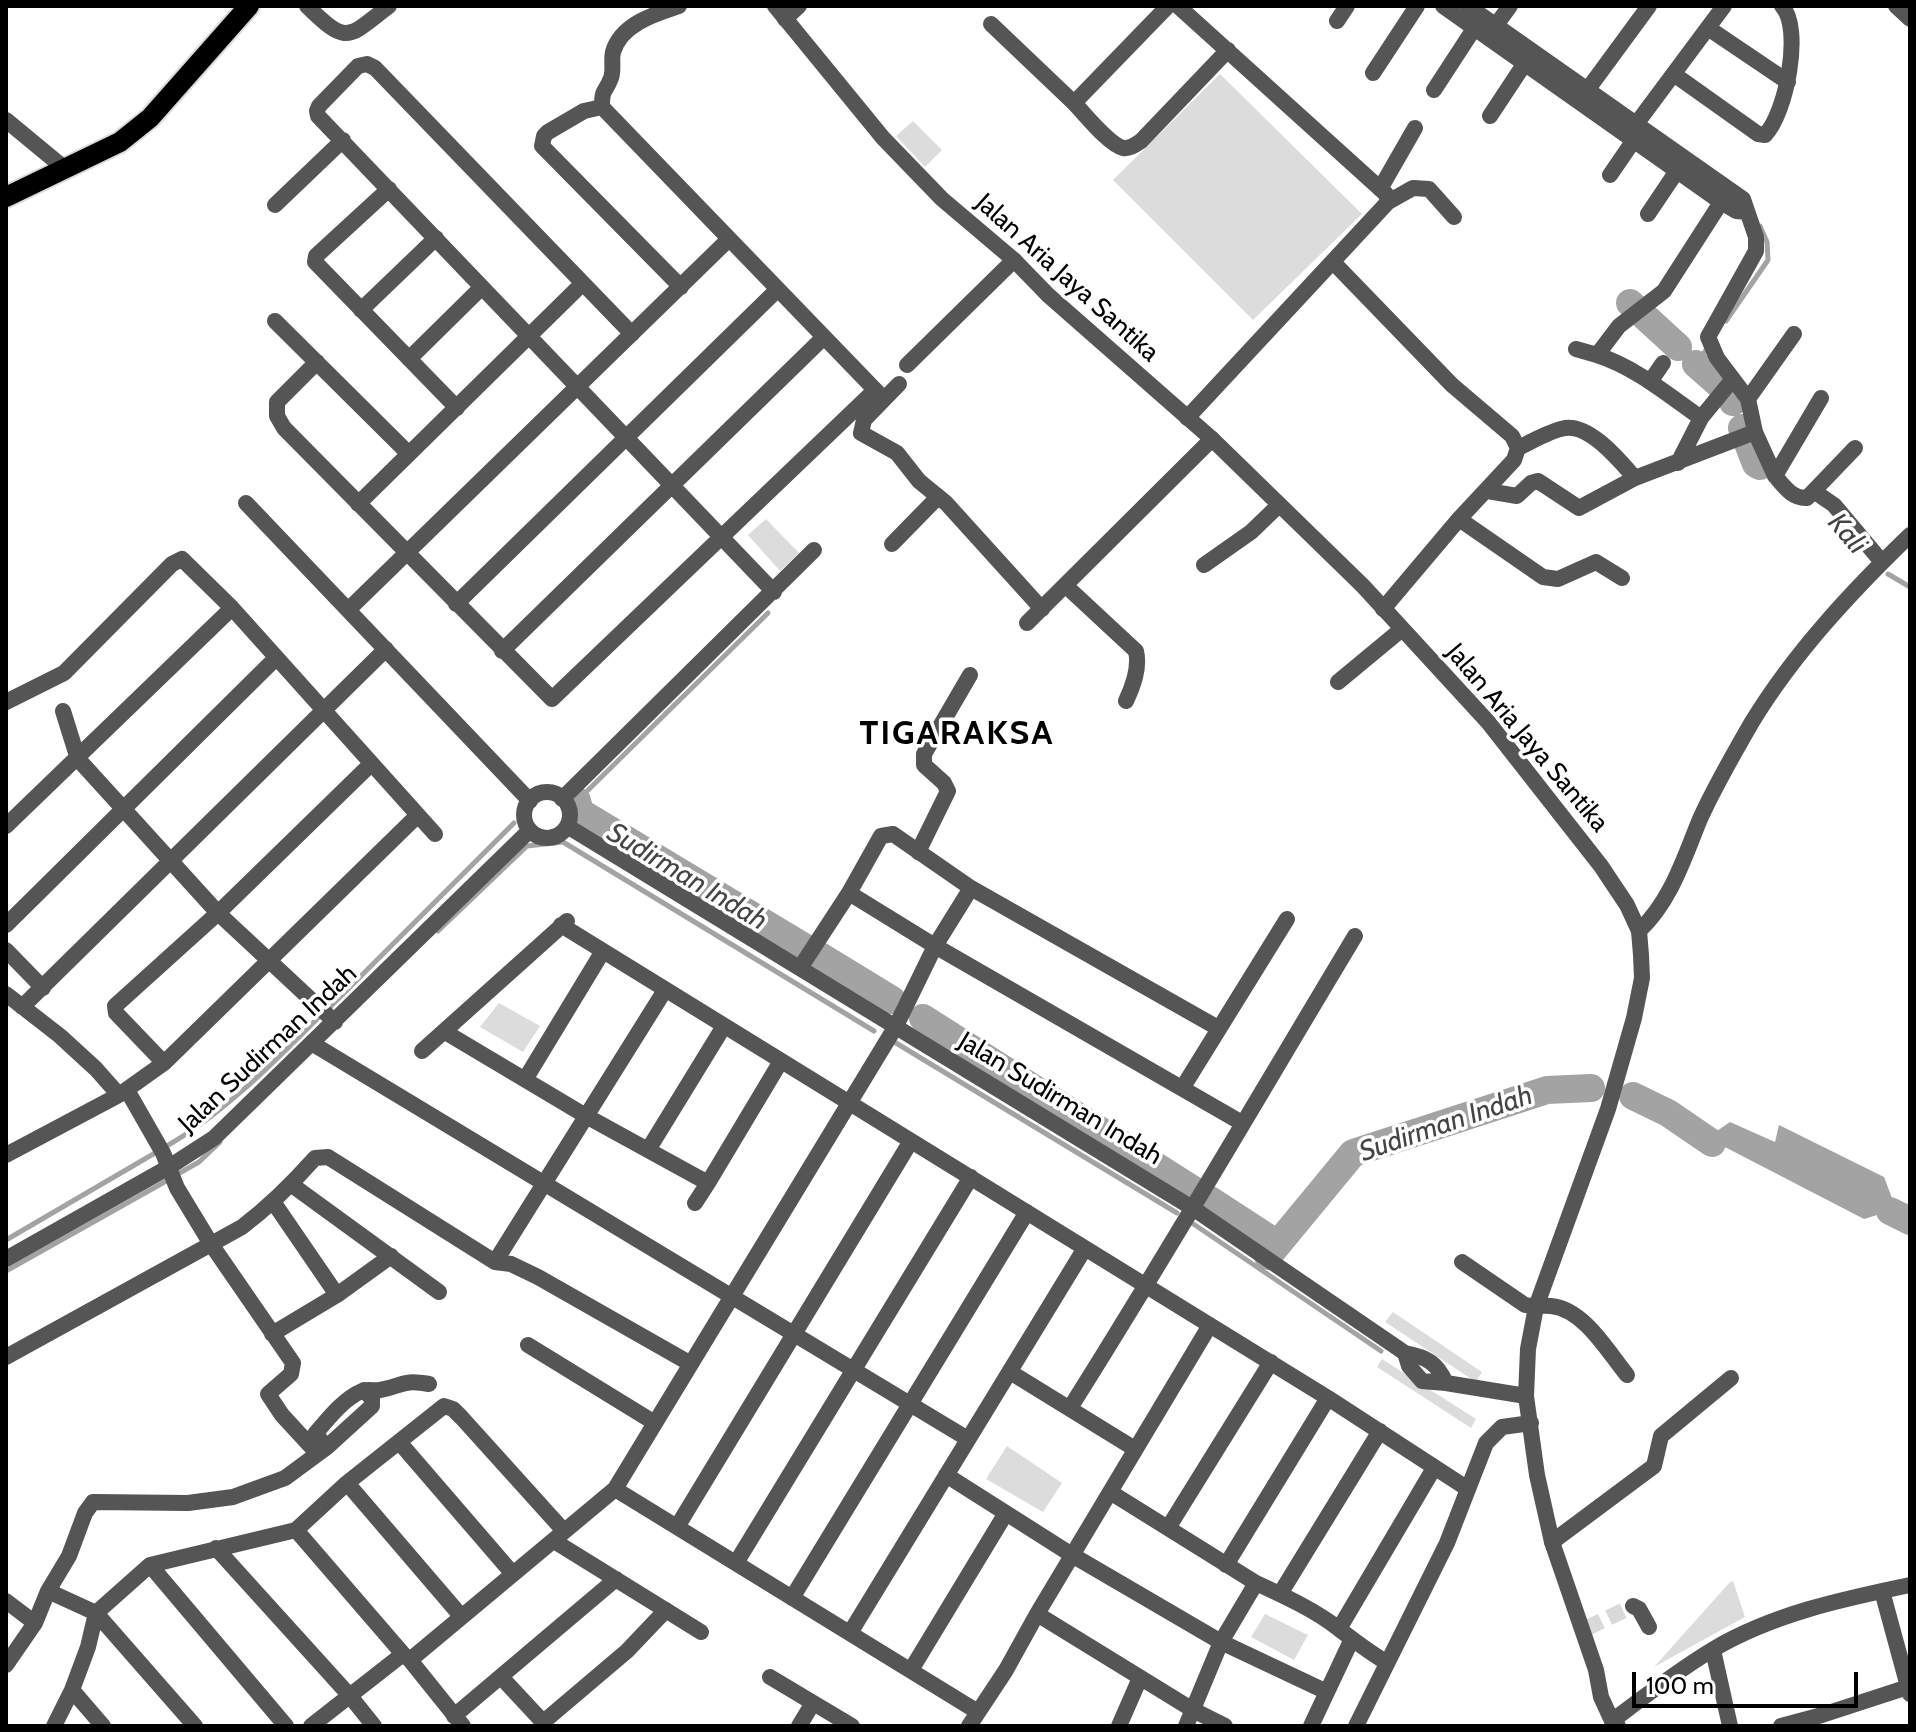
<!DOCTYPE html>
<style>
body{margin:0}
#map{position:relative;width:1916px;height:1732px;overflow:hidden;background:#fff;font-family:Cabin,sans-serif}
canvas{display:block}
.frame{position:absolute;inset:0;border:8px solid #000;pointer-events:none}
.scale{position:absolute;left:1632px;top:1672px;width:226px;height:36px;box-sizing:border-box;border:4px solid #000;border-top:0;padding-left:10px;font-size:24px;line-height:28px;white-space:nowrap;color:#000;-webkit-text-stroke:6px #fff;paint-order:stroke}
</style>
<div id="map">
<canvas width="1916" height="1732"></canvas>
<div class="frame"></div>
<div class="scale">100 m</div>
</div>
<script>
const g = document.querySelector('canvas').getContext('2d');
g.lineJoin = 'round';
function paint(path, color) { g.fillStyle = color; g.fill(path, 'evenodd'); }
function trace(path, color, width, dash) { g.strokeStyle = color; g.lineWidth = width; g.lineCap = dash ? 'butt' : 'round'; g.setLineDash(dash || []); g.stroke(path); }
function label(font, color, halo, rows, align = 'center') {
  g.font = font + ' Cabin,sans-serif'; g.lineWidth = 7; g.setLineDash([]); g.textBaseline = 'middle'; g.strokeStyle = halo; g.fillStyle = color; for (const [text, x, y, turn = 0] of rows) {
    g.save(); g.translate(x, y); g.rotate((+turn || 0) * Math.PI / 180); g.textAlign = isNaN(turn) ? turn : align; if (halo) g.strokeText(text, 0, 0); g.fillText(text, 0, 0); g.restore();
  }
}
paint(new Path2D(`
 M 1220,74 L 1362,214 L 1253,320 L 1113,180 Z
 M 913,121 L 942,150 L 925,167 L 896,136 Z
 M 766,519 L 799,553 L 780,571 L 748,535 Z
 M 499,1003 L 540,1026 L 523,1052 L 480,1027 Z
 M 1393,1312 L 1482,1372 L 1476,1382 L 1385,1322 Z
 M 1382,1359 L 1476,1419 L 1471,1428 L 1377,1367 Z
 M 1007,1446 L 1062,1483 L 1043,1512 L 986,1479 Z
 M 1733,1581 L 1745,1617 L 1654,1667 L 1730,1582 Z
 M 1265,1614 L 1308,1635 L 1294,1660 L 1251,1637 Z`), '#dcdcdc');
paint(new Path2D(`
 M 1730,1122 L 1775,1142 L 1779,1125 L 1884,1177 L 1892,1198 L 1890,1211 L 1864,1219 L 1721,1145 L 1712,1143 L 1714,1133 Z`), '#a3a3a3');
trace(new Path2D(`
 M 1726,321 L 1768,260 L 1767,242 L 1760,226
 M 1696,364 L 1709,346
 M 1888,574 L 1910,587
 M 577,801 L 768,613
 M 438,931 L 527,846 L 563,842 L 874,1031
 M 327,1010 L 514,823
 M 896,1043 L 1177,1213
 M 165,1147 C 222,1115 272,1064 318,1018
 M 176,1175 L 199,1162 L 220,1142
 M 1192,1223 L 1381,1351
 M 6,1240 L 155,1153
 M 6,1271 L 168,1180`), '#a3a3a3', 5);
trace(new Path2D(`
 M 1630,303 L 1678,347
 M 1696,364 L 1730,394 L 1733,402
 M 1742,428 L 1756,464 L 1760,466
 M 577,801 L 580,812 L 804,947
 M 820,956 L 892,1000
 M 923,1018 L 1192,1189
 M 1633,1096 L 1668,1113 L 1712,1143
 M 1210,1200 L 1276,1243
 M 1890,1211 L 1910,1221
 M 1268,1256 L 1353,1153 L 1547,1090 L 1591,1088`), '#a3a3a3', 28);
trace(new Path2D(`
 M 1587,1628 L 1633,1606`), '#d9d9d9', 16, [16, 8]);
const primary = new Path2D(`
 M 6,197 L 120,142 L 150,118 L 249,6`);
trace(primary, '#dbdbdb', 24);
trace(new Path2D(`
 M 307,6 C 348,46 347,38 389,6
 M 679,6 C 655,14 621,24 613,52 C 611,60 614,70 611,78 C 605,94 602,87 602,107 L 884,399
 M 1168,6 L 1074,103 C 1085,114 1108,144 1123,148 C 1130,149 1135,145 1141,141 L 1228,50
 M 1178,6 L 1386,194 L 1388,202
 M 1443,6 L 1721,202 L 1736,211 L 1747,212
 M 1468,6 L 1743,199 L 1756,237 L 1756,251 L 1708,337 L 1717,358 L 1748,399 L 1755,432 L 1775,476 L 1821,398
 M 1896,6 L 1910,19
 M 785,19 L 799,6
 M 1337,21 L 1347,6
 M 991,24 L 1074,103
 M 1496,25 L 1510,6
 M 1708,28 L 1788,82
 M 1373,73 L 1417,6
 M 1675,75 L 1758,134 L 1765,135 C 1786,114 1803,28 1782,6
 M 1588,89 L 1649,6
 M 1434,90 L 1479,21
 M 602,107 L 584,111 L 548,132 L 544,136 L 542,146 L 681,287
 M 1490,116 L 1525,63
 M 1631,131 L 1724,6
 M 1610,175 L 1634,140
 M 389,189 L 316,256 L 315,262 L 457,408
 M 1380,189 L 1415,128
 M 275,205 L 343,140
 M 1648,214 L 1683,162
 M 1334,263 L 1452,385 L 1512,436 L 1518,448 L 1514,460 L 1459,519 L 1383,609
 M 361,310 L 436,238
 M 275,321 L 409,454
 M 632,334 L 375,68 L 367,64 L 358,66 L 319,106 L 317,111 L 318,116 L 774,592
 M 1576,349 L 1597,355 L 1619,326 L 1664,291 L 1727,193
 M 1597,355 C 1635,367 1668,395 1701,418
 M 409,359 L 482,287
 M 317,362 L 277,402 L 277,416 L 284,428 L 552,699 L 872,393 L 873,389
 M 907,365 L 1014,260
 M 1650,382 L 1663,363
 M 899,384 L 864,420 L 861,433 L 897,453 L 919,481 L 946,503 L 1042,609
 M 1748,399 L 1794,334
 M 1187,418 L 1388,202 L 1413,188 L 1429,189 L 1454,217
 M 1518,448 C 1533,441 1549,431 1565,428 C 1590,424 1620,461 1635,478
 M 1678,463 L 1701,418 L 1733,379
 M 1775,476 C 1784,486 1792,499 1807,498 L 1855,448
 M 1488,491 L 1517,496 L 1531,483 L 1538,481 L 1579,508 L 1635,478 L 1755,432
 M 1815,492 L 1834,505 L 1882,562
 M 246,503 L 530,801
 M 358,504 L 583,283
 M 1459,519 L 1543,577 L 1558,579 L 1596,562 L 1622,578
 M 892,544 L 938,497
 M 1204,565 L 1251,532 L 1278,506
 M 1066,586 L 1136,651 C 1140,668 1133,686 1126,701
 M 456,604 L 778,289
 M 348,610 L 729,239
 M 1027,623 L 1212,439
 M 502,651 L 824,337
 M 1338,682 L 1402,629
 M 6,702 L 64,673 L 172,564 L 182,559 L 232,608 L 435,834
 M 63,711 L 78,759 L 218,913 L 335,1022
 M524 815a23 23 0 1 1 46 0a23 23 0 1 1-46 0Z
 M 562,799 L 814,550
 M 6,826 L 232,608
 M 567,826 L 1194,1209 L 1405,1353 C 1427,1357 1437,1363 1446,1383 L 1526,1396
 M 918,852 L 948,791 L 944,783 L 924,765 L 924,754 L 970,675
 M 849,893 L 935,946 L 1242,1123
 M 6,925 L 275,659
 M 561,925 L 1328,1398 L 1468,1489
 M 1639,931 C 1671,901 1684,858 1700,819 C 1715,786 1734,753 1752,722 C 1794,653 1852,591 1910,535
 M 6,950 L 43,988
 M 800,968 L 849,893 L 881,836 L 893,834 L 971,888 L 1218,1028
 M 6,994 L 60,1036 L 96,1069 L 119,1095
 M 22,1007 L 386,649
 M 445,1032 L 586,1116 L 708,1183 L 695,1203
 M 313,1044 L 968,1439
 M 422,1051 L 567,921
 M 164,1063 L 116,1013 L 115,1006 L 218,913 L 371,764
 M 526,1078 L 603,951
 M 1183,1087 L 1287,919
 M 127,1090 L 163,1153 L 177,1188 L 211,1244 L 293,1363 L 291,1374 L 268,1394 L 282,1415 L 317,1453
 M 648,1150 L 724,1026
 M 6,1155 L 119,1095 L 164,1063 L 418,815
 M 708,1183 L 781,1061
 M 292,1185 L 439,1292
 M 274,1203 L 337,1295
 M 6,1259 L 169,1167 L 214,1138 L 529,831
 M 495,1262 L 665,990
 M 1462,1262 L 1525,1305 C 1535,1307 1542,1305 1551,1306 C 1584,1309 1608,1352 1627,1375
 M 272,1334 L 337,1295 L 391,1256
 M 528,1345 L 655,1423
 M 1405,1353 L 1409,1366 L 1422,1381 L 1446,1383
 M 6,1357 L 242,1227 C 271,1205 291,1185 315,1158 L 328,1157 L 495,1262 L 511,1264 L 538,1277 L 691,1364
 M 1010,1372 L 1135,1449
 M 1070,1408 C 1168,1253 1260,1094 1355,936
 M 400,1443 L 513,1574
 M 327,1447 L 372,1406 L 372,1399 L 364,1390
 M 946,1475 L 1072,1555 L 1221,1642 L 1327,1692
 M 347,1483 L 461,1616
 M 615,1489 L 978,1712
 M 1110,1492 L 1256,1583 C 1284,1596 1315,1610 1339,1629 C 1355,1641 1369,1652 1386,1662
 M 677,1527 L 911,1141
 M 1168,1528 L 1271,1362
 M 296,1530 L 403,1654 L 410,1660 L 463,1726
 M 554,1541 L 701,1632
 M 1552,1542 L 1654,1466 L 1661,1436 L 1731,1378
 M 216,1548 L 350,1696 L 374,1726
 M 736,1563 L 971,1177
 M 150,1565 L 286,1726
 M 1226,1565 L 1328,1398
 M 48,1591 L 96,1613 L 195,1726
 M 1882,1591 L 1910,1694
 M 1280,1594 L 1380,1431
 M 792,1598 L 1027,1212
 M 6,1601 L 35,1623
 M 1633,1606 L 1639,1609 L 1649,1627
 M 1037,1614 L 1193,1710 L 1225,1726
 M 1339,1629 L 1434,1468
 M 850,1633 L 1085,1248
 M 1713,1650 L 1730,1726
 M 410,1660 L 615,1489 L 896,1026 L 935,946 L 971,888
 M 6,1665 L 35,1623 L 48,1591 L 69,1556 L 85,1513 L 93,1502 L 188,1503 L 233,1497 L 285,1478 L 327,1447 L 315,1434 C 328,1419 343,1399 362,1391 C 368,1389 374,1391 380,1390 C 404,1386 401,1379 429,1384
 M 911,1670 L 1006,1513
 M 770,1677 L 852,1726
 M 502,1678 L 542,1721 L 548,1718 L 627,1651 L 666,1610
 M 72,1690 L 103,1726
 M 454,1716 L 616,1579
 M 1612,1721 C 1645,1696 1677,1671 1712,1650 C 1772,1614 1843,1599 1910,1585
 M 54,1726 L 72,1690 L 88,1647 L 96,1613 L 150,1565 L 296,1530 L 347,1483 L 444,1406 L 453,1409 L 462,1418 L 564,1531
 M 311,1726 L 403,1654
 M 799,1726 L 813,1703
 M 969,1726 L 1006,1670 L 1037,1614 L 1210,1325
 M 1119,1726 L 1140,1678
 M 1186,1726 L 1221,1642 L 1256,1583
 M 1311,1726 L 1351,1641
 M 1356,1726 L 1447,1543 L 1486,1443 L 1502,1427 L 1531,1423
 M 1781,1726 L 1822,1715 L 1908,1687`), '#555', 16);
trace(new Path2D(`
 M 775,6 L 883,138 L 942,199 L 1014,260 L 1048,295 L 1212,439 L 1363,586 L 1488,722 L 1601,866 L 1627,905 L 1639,931 L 1641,955 L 1642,978 L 1634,1018 L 1608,1109 L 1536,1307 L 1528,1349 L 1526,1396 L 1537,1475 L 1552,1542 L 1596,1670 L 1601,1697 L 1612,1721 L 1618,1726
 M 6,120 L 64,168`), '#555', 16);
trace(primary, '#000', 20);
label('26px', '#000', '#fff', [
 ["Jalan Aria Jaya Santika",1067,278,42],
 ["Jalan Aria Jaya Santika",1527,738,50],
 ["Jalan Sudirman Indah",268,1049,-43],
 ["Jalan Sudirman Indah",1060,1099,31]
]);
label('italic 28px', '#444', '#fff', [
 ["Kali",1847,534,49],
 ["Sudirman Indah",687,877,31],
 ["Sudirman Indah",1446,1124,-19]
]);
g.letterSpacing = '2px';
label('bold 34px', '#000', '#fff', [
 ["TIGARAKSA",957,734]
]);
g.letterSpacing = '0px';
</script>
